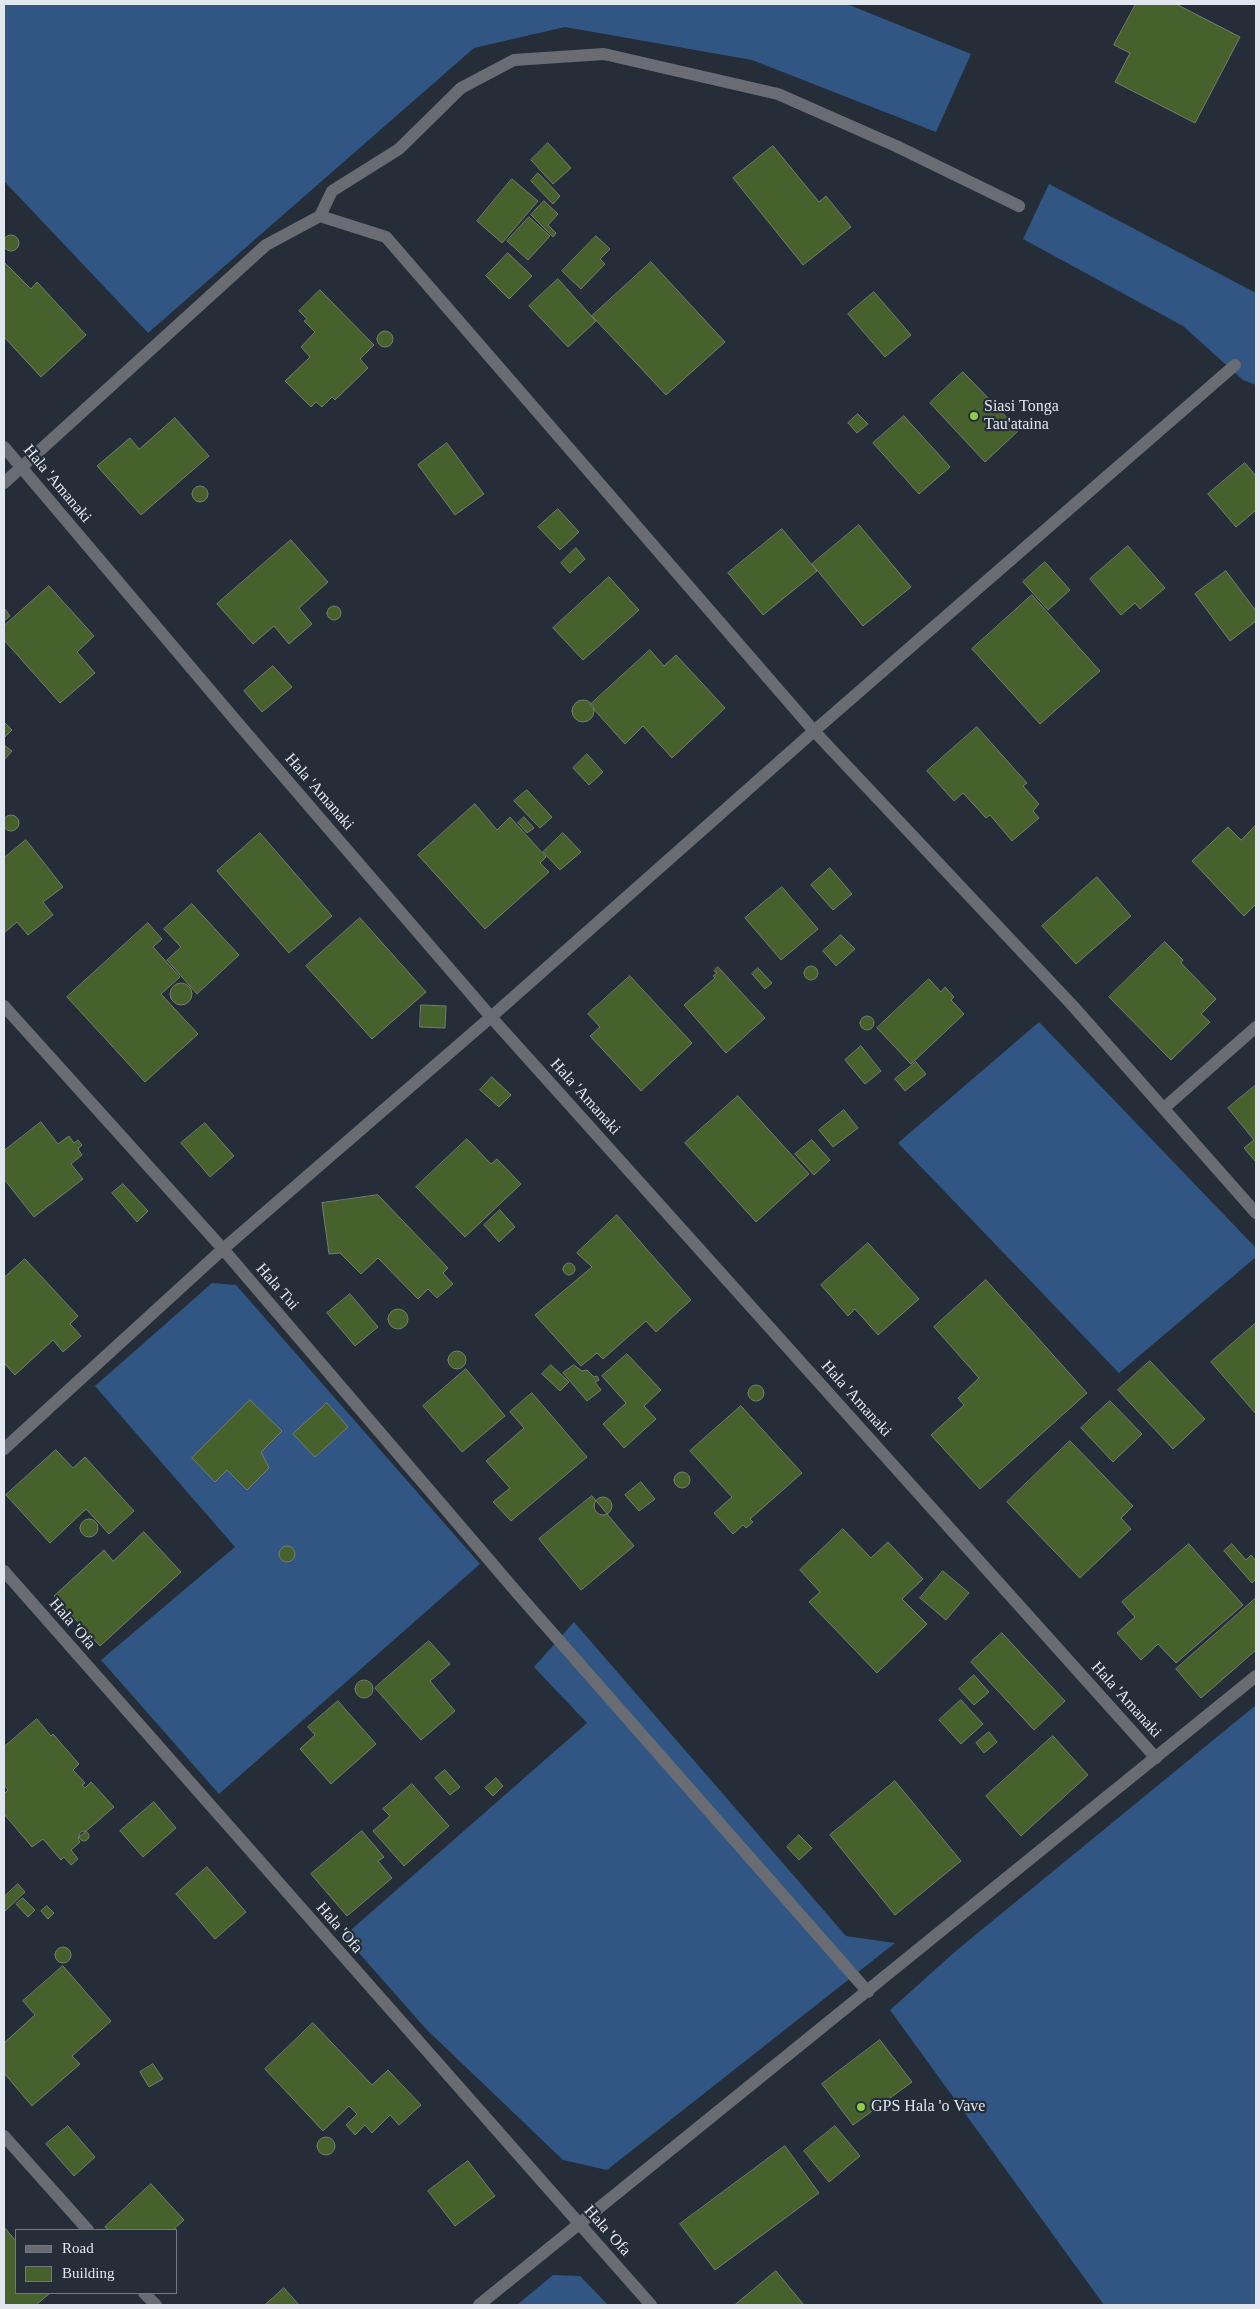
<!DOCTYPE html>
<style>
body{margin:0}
#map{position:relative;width:1260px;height:2309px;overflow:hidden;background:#252d38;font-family:Georgia,serif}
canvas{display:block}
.frame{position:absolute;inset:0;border:5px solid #e1e7ee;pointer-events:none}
.legend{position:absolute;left:15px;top:2229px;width:162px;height:65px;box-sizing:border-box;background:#252d38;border:1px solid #707781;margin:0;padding:6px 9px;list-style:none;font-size:15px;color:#e1e7ee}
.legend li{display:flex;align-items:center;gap:10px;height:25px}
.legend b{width:25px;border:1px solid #707781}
</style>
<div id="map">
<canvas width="1260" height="2309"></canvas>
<div class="frame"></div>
<ul class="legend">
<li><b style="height:6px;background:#696d73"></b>Road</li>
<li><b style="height:14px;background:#46612c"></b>Building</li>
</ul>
</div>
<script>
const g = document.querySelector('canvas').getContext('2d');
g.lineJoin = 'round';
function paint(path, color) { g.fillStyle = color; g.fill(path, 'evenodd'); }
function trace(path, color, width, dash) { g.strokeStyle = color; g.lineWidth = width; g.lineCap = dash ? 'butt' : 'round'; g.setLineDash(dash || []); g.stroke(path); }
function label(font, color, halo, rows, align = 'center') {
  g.font = font + ' Georgia,serif'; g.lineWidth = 4.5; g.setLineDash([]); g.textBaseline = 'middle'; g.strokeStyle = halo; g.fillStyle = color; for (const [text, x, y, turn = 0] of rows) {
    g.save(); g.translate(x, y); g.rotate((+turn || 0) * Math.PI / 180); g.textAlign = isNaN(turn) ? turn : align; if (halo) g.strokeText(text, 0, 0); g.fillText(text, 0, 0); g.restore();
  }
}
paint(new Path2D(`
 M 4,4 L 847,4 L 971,54 L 936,132 L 752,60 L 565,27 L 474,48 L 148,333 L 4,181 Z
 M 1049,184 L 1256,293 L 1256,385 L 1243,380 L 1183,326 L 1023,239 Z
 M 1039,1022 L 1256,1248 L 1256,1257 L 1119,1373 L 898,1143 Z
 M 212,1283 L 236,1285 L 480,1564 L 219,1794 L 101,1660 L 235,1547 L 95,1386 Z
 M 574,1622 L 846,1936 L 895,1943 L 607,2170 L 563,2160 L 426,2029 L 344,1936 L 587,1723 L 534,1667 Z
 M 1256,1705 L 1256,2305 L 1104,2305 L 890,2010 L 957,1950 Z
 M 553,2275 L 580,2276 L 608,2305 L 517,2305 Z`), '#315683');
const building = new Path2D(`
 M 1136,4 L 1176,4 L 1240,37 L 1195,123 L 1115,82 L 1130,53 L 1114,45 Z
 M 548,143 L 571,168 L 553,184 L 531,160 Z
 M 773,146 L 819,202 L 826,196 L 851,227 L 803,265 L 733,178 Z
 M 538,173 L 560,196 L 553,204 L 531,181 Z
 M 512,179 L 538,201 L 502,243 L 477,221 Z
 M 544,201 L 558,214 L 548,225 L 556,233 L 553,237 L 531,215 Z
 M 529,217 L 550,236 L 528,260 L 507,241 Z
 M3 243a8 8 0 1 1 16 0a8 8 0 1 1-16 0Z
 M 596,236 L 610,249 L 600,259 L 605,264 L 581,289 L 562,271 Z
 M 508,253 L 532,276 L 509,299 L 486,276 Z
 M 4,262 L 31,289 L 37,282 L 86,335 L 41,377 L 4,337 Z
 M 651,262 L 725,342 L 666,395 L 592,316 Z
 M 558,279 L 596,321 L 568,347 L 529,306 Z
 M 320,290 L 374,345 L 360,359 L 368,368 L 335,400 L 332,397 L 322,407 L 316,402 L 311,407 L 285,381 L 310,357 L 301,347 L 315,332 L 304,321 L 307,319 L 299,311 Z
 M 874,292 L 911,335 L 885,357 L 848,314 Z
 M377 339a8 8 0 1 1 16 0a8 8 0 1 1-16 0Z
 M 963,372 L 1019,430 L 985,462 L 930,403 Z
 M 858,414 L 868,424 L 857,433 L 848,423 Z
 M 904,416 L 950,467 L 919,494 L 873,443 Z
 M 175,418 L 209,456 L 141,515 L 97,466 L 130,438 L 139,449 Z
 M 447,443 L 484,494 L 455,515 L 418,465 Z
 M 1245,463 L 1256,476 L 1256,510 L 1236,527 L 1208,494 Z
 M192 494a8 8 0 1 1 16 0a8 8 0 1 1-16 0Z
 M 558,509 L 579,532 L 560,550 L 538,527 Z
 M 859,525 L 911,587 L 863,626 L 812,564 Z
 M 782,529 L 817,571 L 763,615 L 728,573 Z
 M 291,540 L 328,582 L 299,608 L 312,624 L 289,644 L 274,626 L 253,644 L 217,604 Z
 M 1128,546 L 1165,588 L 1140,609 L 1135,603 L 1121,615 L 1090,579 Z
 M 576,548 L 585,559 L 570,573 L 561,563 Z
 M 1045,562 L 1070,590 L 1048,610 L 1023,582 Z
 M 1226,571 L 1256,611 L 1256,621 L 1230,641 L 1195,594 Z
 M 609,577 L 639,610 L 583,660 L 553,628 Z
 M 49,586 L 94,636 L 77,652 L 95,673 L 60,703 L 4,640 L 4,626 Z
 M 1032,595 L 1100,671 L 1040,724 L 972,649 Z
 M327 613a7 7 0 1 1 14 0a7 7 0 1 1-14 0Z
 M 4,608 L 10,616 L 4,621 Z
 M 650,650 L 664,666 L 676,655 L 725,708 L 672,758 L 643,726 L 625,744 L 590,705 Z
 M 273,666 L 292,687 L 262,712 L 244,691 Z
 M572 711a11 11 0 1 1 22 0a11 11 0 1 1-22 0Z
 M 4,722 L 12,730 L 4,738 Z
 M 977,727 L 1027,783 L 1023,786 L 1039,804 L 1033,811 L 1039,818 L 1012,841 L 990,815 L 986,818 L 963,793 L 954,801 L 927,771 Z
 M 4,745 L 12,751 L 4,760 Z
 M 587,754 L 603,772 L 589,785 L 573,768 Z
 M 527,790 L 552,817 L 540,828 L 514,801 Z
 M 475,804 L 497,830 L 510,817 L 546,857 L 540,863 L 549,872 L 485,929 L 418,855 Z
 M3 823a8 8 0 1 1 16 0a8 8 0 1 1-16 0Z
 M 524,817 L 534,828 L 527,833 L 518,823 Z
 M 1256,825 L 1256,904 L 1244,916 L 1192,861 L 1228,827 L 1241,840 Z
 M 260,833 L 332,916 L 289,953 L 217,871 Z
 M 563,833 L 581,852 L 560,870 L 543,852 Z
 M 26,840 L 63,887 L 43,902 L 53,915 L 28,935 L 17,922 L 4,933 L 4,858 Z
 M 830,868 L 852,894 L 833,910 L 811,885 Z
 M 1097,877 L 1131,916 L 1076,964 L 1042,926 Z
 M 782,887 L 818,929 L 781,960 L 745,918 Z
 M 192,904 L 239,955 L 197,994 L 167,960 L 181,947 L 164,929 Z
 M 360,918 L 426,992 L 372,1039 L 306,966 Z
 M 148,923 L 162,939 L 153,947 L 180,977 L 161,994 L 198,1034 L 145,1082 L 67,997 Z
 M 841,935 L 855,949 L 836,966 L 823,951 Z
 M 1165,942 L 1183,960 L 1181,963 L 1216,999 L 1201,1014 L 1210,1022 L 1171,1060 L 1109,997 Z
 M804 973a7 7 0 1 1 14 0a7 7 0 1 1-14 0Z
 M 718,967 L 765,1018 L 726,1053 L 684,1005 L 715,978 L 713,976 L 717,973 L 714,971 Z
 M 758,968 L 772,983 L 765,989 L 752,974 Z
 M 630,976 L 692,1043 L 641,1091 L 590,1036 L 600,1027 L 588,1014 Z
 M 929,979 L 941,992 L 945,987 L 954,997 L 951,1000 L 964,1014 L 911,1064 L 877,1028 Z
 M170 994a11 11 0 1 1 22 0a11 11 0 1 1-22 0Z
 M 421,1005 L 446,1006 L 445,1028 L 420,1027 Z
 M860 1023a7 7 0 1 1 14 0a7 7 0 1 1-14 0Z
 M 861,1046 L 881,1071 L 865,1084 L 845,1060 Z
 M 916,1062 L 926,1074 L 905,1091 L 895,1079 Z
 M 492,1077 L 511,1095 L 499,1107 L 480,1090 Z
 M 1256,1085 L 1256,1162 L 1244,1148 L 1254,1140 L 1228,1108 Z
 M 738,1096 L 809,1174 L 756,1222 L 685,1143 Z
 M 844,1110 L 858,1128 L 833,1147 L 819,1130 Z
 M 41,1122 L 58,1144 L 69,1136 L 74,1143 L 78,1140 L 82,1145 L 78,1149 L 82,1155 L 71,1164 L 83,1179 L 34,1217 L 4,1179 L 4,1151 Z
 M 205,1123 L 234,1156 L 210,1177 L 181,1143 Z
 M 467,1139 L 491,1164 L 497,1159 L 521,1184 L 465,1237 L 416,1187 Z
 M 812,1140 L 830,1160 L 814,1175 L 795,1154 Z
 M 123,1184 L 148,1211 L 137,1222 L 112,1193 Z
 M 378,1195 L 448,1268 L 443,1273 L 453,1284 L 437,1298 L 428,1289 L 418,1299 L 378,1258 L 361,1274 L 340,1253 L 329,1254 L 322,1203 Z
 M 500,1210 L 515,1227 L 499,1242 L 484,1225 Z
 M 617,1215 L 691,1300 L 656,1332 L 646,1321 L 603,1359 L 597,1353 L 581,1366 L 535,1315 L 592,1267 L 577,1253 Z
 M 868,1243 L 919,1299 L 878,1335 L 855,1309 L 848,1316 L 821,1285 Z
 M 25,1259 L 78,1316 L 70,1324 L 81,1336 L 63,1352 L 53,1340 L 15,1375 L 4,1363 L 4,1278 Z
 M563 1269a6 6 0 1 1 12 0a6 6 0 1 1-12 0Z
 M 986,1280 L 1087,1393 L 980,1489 L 931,1435 L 964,1405 L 958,1398 L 979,1378 L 934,1327 Z
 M 350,1294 L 378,1327 L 355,1346 L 327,1313 Z
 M388 1319a10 10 0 1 1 20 0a10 10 0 1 1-20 0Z
 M 1256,1323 L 1256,1414 L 1211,1362 Z
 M448 1360a9 9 0 1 1 18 0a9 9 0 1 1-18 0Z
 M 627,1354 L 661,1390 L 644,1406 L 656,1419 L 624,1448 L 603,1424 L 626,1403 L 602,1376 Z
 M 1150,1361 L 1205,1419 L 1173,1449 L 1118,1390 Z
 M 551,1365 L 569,1382 L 560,1391 L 542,1374 Z
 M 574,1365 L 582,1371 L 587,1370 L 594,1377 L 597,1376 L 599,1380 L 595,1382 L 601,1390 L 587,1401 L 563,1373 Z
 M 466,1369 L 505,1416 L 462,1452 L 423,1406 Z
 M748 1393a8 8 0 1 1 16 0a8 8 0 1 1-16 0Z
 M 532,1393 L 587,1457 L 511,1521 L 493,1502 L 510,1488 L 486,1461 L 524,1428 L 510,1412 Z
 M 250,1400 L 282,1431 L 261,1452 L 269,1468 L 247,1490 L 227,1470 L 215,1482 L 192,1458 Z
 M 1110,1401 L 1142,1434 L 1113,1462 L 1081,1428 Z
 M 327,1403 L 348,1427 L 315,1457 L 293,1434 Z
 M 741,1406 L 802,1473 L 750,1519 L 753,1522 L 746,1528 L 743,1525 L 733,1534 L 714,1513 L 732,1497 L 690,1451 Z
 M 1070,1441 L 1133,1506 L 1121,1518 L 1131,1529 L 1080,1578 L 1007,1502 Z
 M 56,1450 L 73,1468 L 85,1457 L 134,1511 L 109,1534 L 86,1509 L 50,1543 L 6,1495 Z
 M674 1480a8 8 0 1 1 16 0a8 8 0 1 1-16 0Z
 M 641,1482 L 655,1499 L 639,1511 L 625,1495 Z
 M 592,1496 L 634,1546 L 581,1590 L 539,1539 Z
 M594 1506a9 9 0 1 1 18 0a9 9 0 1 1-18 0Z
 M80 1528a9 9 0 1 1 18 0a9 9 0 1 1-18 0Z
 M 843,1529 L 871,1558 L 888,1542 L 923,1579 L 902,1599 L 927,1624 L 877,1673 L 809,1602 L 820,1592 L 800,1570 Z
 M 144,1532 L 181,1572 L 100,1646 L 54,1596 L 104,1550 L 113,1561 Z
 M 1189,1544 L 1243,1605 L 1176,1663 L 1158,1644 L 1141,1660 L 1117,1633 L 1135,1617 L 1122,1602 Z
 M 1232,1544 L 1246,1560 L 1251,1555 L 1256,1561 L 1256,1579 L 1252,1583 L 1224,1551 Z
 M279 1554a8 8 0 1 1 16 0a8 8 0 1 1-16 0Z
 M 943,1571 L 969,1593 L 946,1620 L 920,1598 Z
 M 1256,1598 L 1256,1650 L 1201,1698 L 1176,1669 Z
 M 1002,1633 L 1065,1701 L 1034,1730 L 971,1662 Z
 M 429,1641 L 450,1664 L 430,1681 L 455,1711 L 421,1740 L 375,1688 Z
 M 974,1675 L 989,1692 L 974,1705 L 959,1689 Z
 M355 1689a9 9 0 1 1 18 0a9 9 0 1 1-18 0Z
 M 961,1700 L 983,1724 L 961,1744 L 939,1720 Z
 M 338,1701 L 376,1744 L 331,1784 L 300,1749 L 315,1735 L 308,1727 Z
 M 37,1719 L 51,1736 L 53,1734 L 79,1764 L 73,1770 L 85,1783 L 82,1785 L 85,1788 L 91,1782 L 114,1807 L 78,1838 L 80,1842 L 71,1850 L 78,1859 L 71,1865 L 64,1857 L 61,1860 L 43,1839 L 32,1847 L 4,1814 L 4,1794 L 8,1790 L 4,1785 L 4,1747 Z
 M 989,1732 L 997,1742 L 984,1753 L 976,1743 Z
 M 1053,1736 L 1088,1775 L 1021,1836 L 986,1796 Z
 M 445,1770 L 460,1787 L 450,1795 L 435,1778 Z
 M 496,1778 L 503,1786 L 493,1796 L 485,1788 Z
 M 895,1781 L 961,1861 L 895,1915 L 830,1835 Z
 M 412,1784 L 449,1826 L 404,1866 L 373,1831 L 390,1816 L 383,1809 Z
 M 154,1802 L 176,1828 L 143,1857 L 120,1831 Z
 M 362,1831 L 384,1857 L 378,1861 L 392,1878 L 347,1916 L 311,1874 Z
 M79 1836a5 5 0 1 1 10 0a5 5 0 1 1-10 0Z
 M 799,1835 L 812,1848 L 799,1860 L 787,1847 Z
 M 207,1867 L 246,1912 L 215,1939 L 176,1894 Z
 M 18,1884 L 25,1892 L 4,1912 L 4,1897 Z
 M 23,1898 L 35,1910 L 28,1917 L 16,1904 Z
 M 47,1906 L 54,1913 L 48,1919 L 41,1911 Z
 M55 1955a8 8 0 1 1 16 0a8 8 0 1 1-16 0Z
 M 63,1966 L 111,2021 L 72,2056 L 80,2064 L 32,2106 L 4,2073 L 4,2043 L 35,2015 L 23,2001 Z
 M 313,2023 L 372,2085 L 388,2070 L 421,2105 L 399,2125 L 390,2115 L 372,2133 L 365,2125 L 355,2135 L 346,2125 L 357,2114 L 349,2106 L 323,2131 L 265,2069 Z
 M 880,2040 L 912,2082 L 853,2125 L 822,2084 Z
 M 153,2064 L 163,2079 L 149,2087 L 140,2072 Z
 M 68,2126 L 95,2157 L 74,2176 L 46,2144 Z
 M 835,2126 L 860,2156 L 829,2182 L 804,2151 Z
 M317 2146a9 9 0 1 1 18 0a9 9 0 1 1-18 0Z
 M 785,2146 L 819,2193 L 715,2270 L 680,2224 Z
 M 468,2161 L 495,2196 L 455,2226 L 428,2191 Z
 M 151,2184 L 184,2220 L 173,2230 L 109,2230 L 105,2227 Z
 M 4,2227 L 16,2241 L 16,2293 L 50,2293 L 36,2305 L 4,2305 Z
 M 776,2271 L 804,2305 L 735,2305 Z
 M 284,2288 L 299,2305 L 265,2305 Z`);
paint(building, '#46612c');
trace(building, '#757d6f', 1);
trace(new Path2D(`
 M 320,216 L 332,191 L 399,149 L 461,88 L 514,60 L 604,54 L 778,94 L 896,146 L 1019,206
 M 4,447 L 242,728 L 491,1017 L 1156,1758
 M 4,483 L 266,245 L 320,216 L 386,237 L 814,731 L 1073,1006 L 1256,1213
 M 4,1006 L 223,1249 L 519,1595 L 868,1992
 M 1164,1108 L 1256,1027
 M 4,1449 L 223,1249 L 491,1017 L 814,731 L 1235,365
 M 4,1571 L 651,2305
 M 4,2136 L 88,2230
 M 144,2293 L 156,2305
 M 479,2305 L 1256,1676`), '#696d73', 12);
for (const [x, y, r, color] of [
 [974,416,5,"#8dce44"],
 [861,2107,5,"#8dce44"]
]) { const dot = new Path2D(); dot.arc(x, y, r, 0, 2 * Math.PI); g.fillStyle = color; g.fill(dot); trace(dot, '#252d38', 2); }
label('16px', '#e1e7ee', '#252d38', [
 ["Siasi Tonga",984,407],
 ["Tau'ataina",984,425],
 ["GPS Hala 'o Vave",871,2107]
], 'left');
label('16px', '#e1e7ee', '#252d38', [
 ["Hala 'Amanaki",57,484,50],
 ["Hala 'Amanaki",319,792,49],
 ["Hala 'Amanaki",585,1097,48],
 ["Hala Tui",277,1287,49],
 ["Hala 'Amanaki",856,1399,48],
 ["Hala 'Ofa",72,1624,49],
 ["Hala 'Amanaki",1126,1700,48],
 ["Hala 'Ofa",339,1928,49],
 ["Hala 'Ofa",607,2231,48]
]);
</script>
